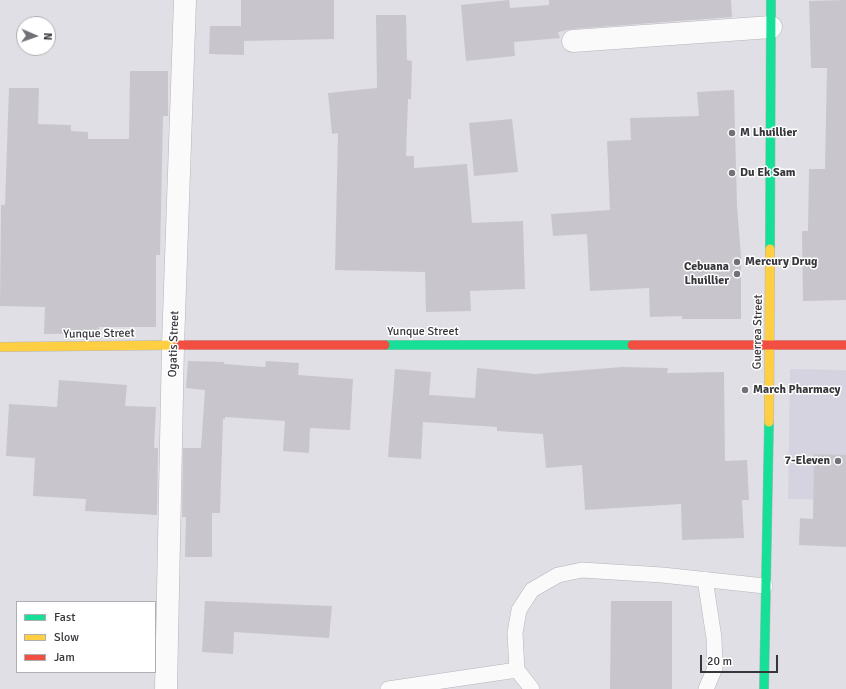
<!DOCTYPE html>
<style>
body{margin:0}
#map{position:relative;width:846px;height:689px;overflow:hidden;background:#e0dfe6;font-family:Signika,sans-serif}
canvas{display:block}
.legend{position:absolute;left:16px;top:601px;width:140px;height:72px;box-sizing:border-box;background:#fff;border:1px solid #afafb1;margin:0;padding:5px 7px;list-style:none;font-size:12px;color:#37363b}
.legend li{display:flex;align-items:center;gap:8px;height:20px}
.legend b{width:20px;border:1px solid #afafb1}
.north{position:absolute;left:16px;top:16px;width:40px;height:40px;box-sizing:border-box;background:#fff;border:1px solid #afafb1;border-radius:50%;rotate:92deg;font-size:11px;font-weight:700;line-height:16px;text-align:center;color:#37363b}
.north::after{content:'';display:block;margin:auto;width:14px;height:18px;background:#727177;clip-path:polygon(50% 0,100% 100%,50% 72%,0 100%)}
.scale{position:absolute;left:700px;top:655px;width:78px;height:18px;box-sizing:border-box;border:2px solid #37363b;border-top:0;padding-left:5px;font-size:12px;line-height:14px;white-space:nowrap;color:#37363b;-webkit-text-stroke:3px #fff;paint-order:stroke}
</style>
<div id="map">
<canvas width="846" height="689"></canvas>
<ul class="legend">
<li><b style="height:5px;background:#16e098"></b>Fast</li>
<li><b style="height:5px;background:#ffcf43"></b>Slow</li>
<li><b style="height:5px;background:#f24e42"></b>Jam</li>
</ul>
<div class="north">N</div>
<div class="scale">20 m</div>
</div>
<script>
const g = document.querySelector('canvas').getContext('2d');
g.lineJoin = 'round';
function paint(path, color) { g.fillStyle = color; g.fill(path, 'evenodd'); }
function trace(path, color, width, dash) { g.strokeStyle = color; g.lineWidth = width; g.lineCap = dash ? 'butt' : 'round'; g.setLineDash(dash || []); g.stroke(path); }
function label(font, color, halo, rows, align = 'center') {
  g.font = font + ' Signika,sans-serif'; g.lineWidth = 3; g.setLineDash([]); g.textBaseline = 'middle'; g.strokeStyle = halo; g.fillStyle = color; for (const [text, x, y, turn = 0] of rows) {
    g.save(); g.translate(x, y); g.rotate((+turn || 0) * Math.PI / 180); g.textAlign = isNaN(turn) ? turn : align; if (halo) g.strokeText(text, 0, 0); g.fillText(text, 0, 0); g.restore();
  }
}
paint(new Path2D(`
 M 790,369 L 846,370 L 846,500 L 788,499 Z`), '#d6d3e1');
paint(new Path2D(`
 M 241,0 L 334,0 L 334,39 L 244,41 L 244,55 L 209,54 L 210,26 L 241,26 Z
 M 509,0 L 510,8 L 549,5 L 549,0 L 731,0 L 732,17 L 572,29 L 558,32 L 560,38 L 514,42 L 515,56 L 466,61 L 461,5 Z
 M 846,0 L 846,300 L 803,301 L 802,231 L 808,231 L 809,169 L 825,169 L 827,68 L 811,68 L 809,1 Z
 M 376,15 L 406,15 L 407,60 L 412,61 L 411,99 L 408,99 L 406,156 L 414,156 L 414,168 L 467,164 L 472,223 L 523,221 L 525,289 L 470,291 L 471,311 L 426,312 L 425,272 L 335,270 L 338,133 L 332,134 L 328,93 L 377,88 Z
 M 130,71 L 168,71 L 168,116 L 163,116 L 160,255 L 156,255 L 156,327 L 99,327 L 99,333 L 44,334 L 45,307 L 0,306 L 1,205 L 5,205 L 9,88 L 39,88 L 38,124 L 71,125 L 71,131 L 88,132 L 88,139 L 129,139 Z
 M 734,90 L 737,206 L 741,256 L 741,319 L 682,319 L 682,316 L 650,317 L 649,288 L 590,291 L 587,234 L 553,236 L 551,214 L 610,210 L 607,141 L 631,140 L 630,118 L 699,116 L 697,92 Z
 M 512,119 L 518,172 L 474,176 L 469,123 Z
 M 188,361 L 224,362 L 224,364 L 265,367 L 266,361 L 299,363 L 298,375 L 353,379 L 350,430 L 310,428 L 309,453 L 283,451 L 285,421 L 225,417 L 225,419 L 223,419 L 220,513 L 212,513 L 212,557 L 185,557 L 186,517 L 182,517 L 183,448 L 201,448 L 205,390 L 186,388 Z
 M 622,367 L 668,368 L 667,373 L 724,372 L 725,461 L 747,460 L 749,500 L 742,500 L 744,538 L 682,540 L 681,504 L 585,510 L 582,465 L 546,468 L 543,434 L 497,431 L 497,427 L 423,422 L 421,459 L 388,457 L 395,369 L 431,372 L 429,395 L 475,398 L 477,368 L 535,374 Z
 M 59,380 L 127,385 L 125,406 L 156,407 L 154,448 L 158,448 L 157,515 L 85,511 L 86,499 L 33,496 L 35,458 L 6,456 L 9,404 L 57,407 Z
 M 814,454 L 846,455 L 846,547 L 799,545 L 800,518 L 813,519 Z
 M 205,601 L 332,606 L 329,638 L 234,632 L 233,654 L 202,652 Z
 M 611,601 L 672,601 L 672,689 L 610,689 Z`), '#c8c6cc');
const lane = new Path2D(`
 M 705,579 L 714,638 L 715,668 L 706,689
 M 517,670 L 532,689
 M 388,689 L 517,670 L 515,633 L 519,610 L 532,590 L 558,575 L 582,570 L 662,575 L 765,586`);
const street = new Path2D(`
 M 573,41 L 771,27
 M 166,689 L 173,345 L 185,0`);
const fast = new Path2D(`
 M 770,249 L 771,0
 M 385,345 L 632,345
 M 764,689 L 769,422`);
const slow = new Path2D(`
 M 0,347 L 178,345
 M 769,422 L 770,249`);
const jam = new Path2D(`
 M 178,345 L 385,345
 M 632,345 L 846,345`);
trace(lane, '#b5b4b9', 16);
trace(street, '#b5b4b9', 23);
trace(fast, '#b5b4b9', 10);
trace(slow, '#b5b4b9', 10);
trace(jam, '#b5b4b9', 10);
trace(lane, '#fafafb', 15);
trace(street, '#fafafb', 22);
trace(fast, '#16e098', 9);
trace(slow, '#ffcf43', 9);
trace(jam, '#f24e42', 9);
for (const [x, y, r, color] of [
 [732,133,4,"#727177"],
 [732,173,4,"#727177"],
 [737,262,4,"#727177"],
 [737,274,4,"#727177"],
 [745,390,4,"#727177"],
 [838,461,4,"#727177"]
]) { const dot = new Path2D(); dot.arc(x, y, r, 0, 2 * Math.PI); g.fillStyle = color; g.fill(dot); trace(dot, '#fff', 1.5); }
label('bold 12px', '#37363b', '#fff', [
 ["M Lhuillier",740,133],
 ["Du Ek Sam",740,173],
 ["Mercury Drug",745,262],
 ["Cebuana",729,267,"right"],
 ["Lhuillier",729,281,"right"],
 ["March Pharmacy",753,390],
 ["7-Eleven",830,461,"right"]
], 'left');
label('12px', '#37363b', '#fff', [
 ["Yunque Street",423,332],
 ["Guerrea Street",758,332,-89],
 ["Yunque Street",99,334,-1],
 ["Ogatis Street",174,344,-88]
]);
</script>
